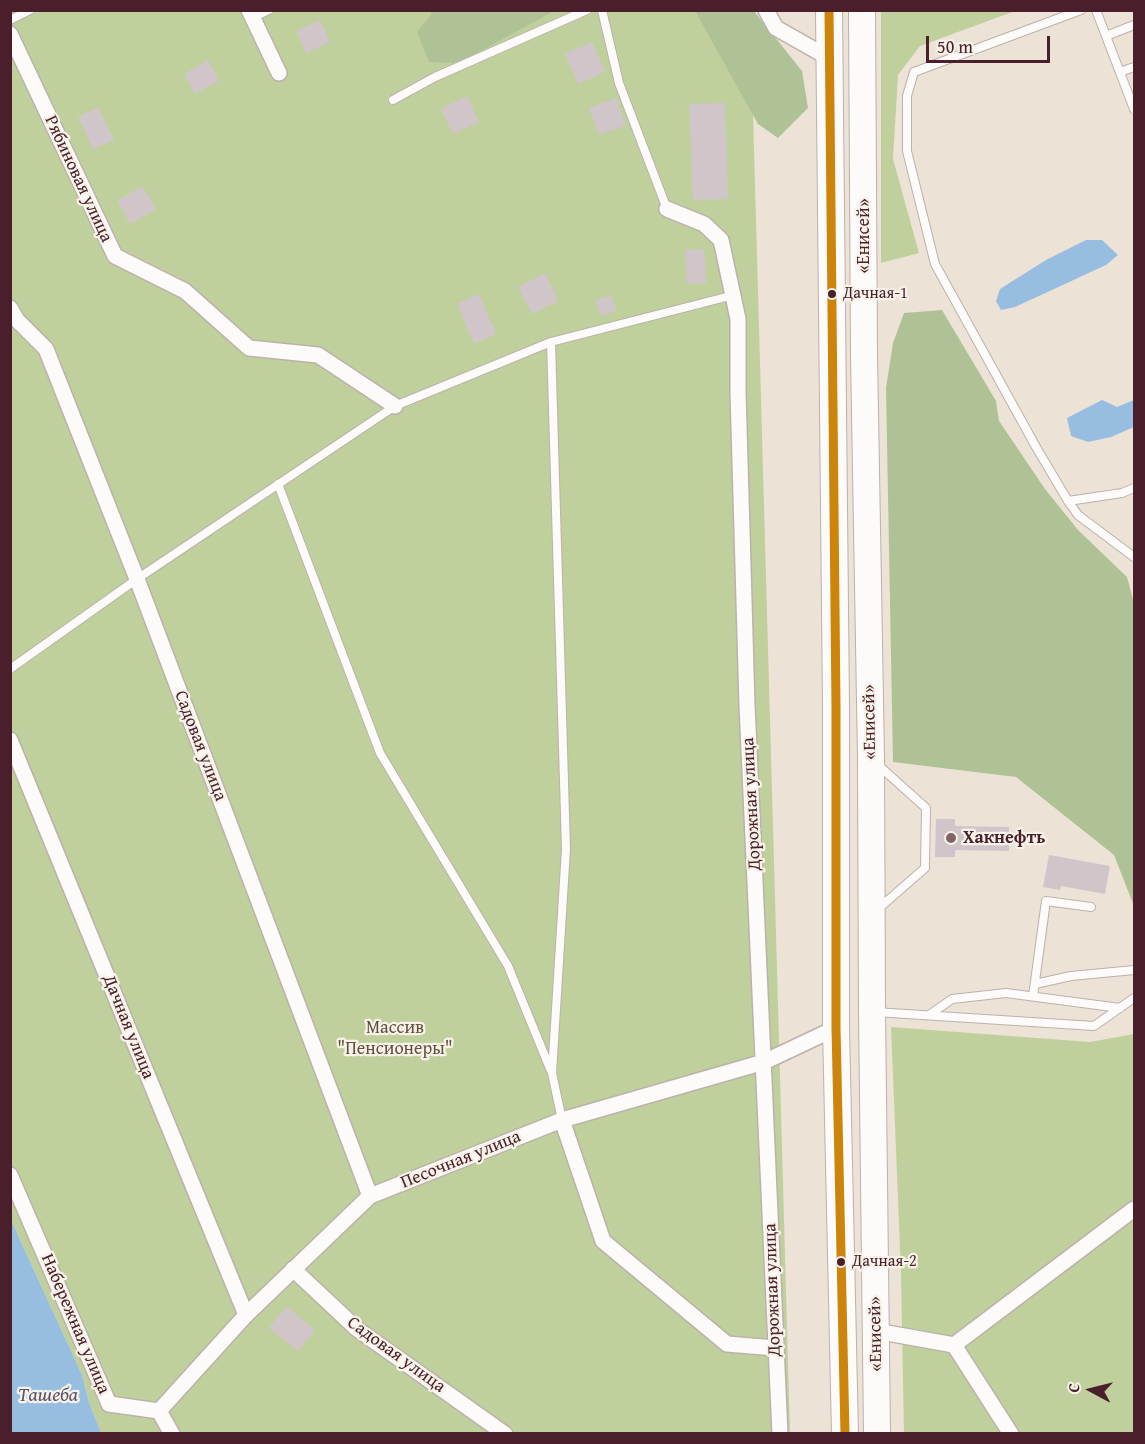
<!DOCTYPE html>
<meta charset="utf-8">
<style>
body{margin:0}
#map{position:relative;width:1145px;height:1444px;overflow:hidden;background:#ece2d6;font-family:"Gentium Book Plus",serif}
canvas{display:block}
.frame{position:absolute;inset:0;border:12px solid #4a1f2b;pointer-events:none}
.north{position:absolute;left:1061px;top:1360px;width:60px;height:60px;-webkit-text-stroke:4px #f7f3e8;paint-order:stroke;rotate:277deg;font-size:16px;font-weight:700;line-height:24px;text-align:center;color:#4a1f2b}
.north::after{content:'';display:block;margin:auto;width:21px;height:27px;background:#4a1f2b;clip-path:polygon(50% 0,100% 100%,50% 72%,0 100%)}
.scale{position:absolute;left:926px;top:36px;width:124px;height:27px;box-sizing:border-box;border:3px solid #4a1f2b;border-top:0;padding-left:8px;font-size:18px;line-height:21px;white-space:nowrap;color:#4a1f2b;-webkit-text-stroke:4px #f7f3e8;paint-order:stroke}
</style>
<div id="map">
<canvas width="1145" height="1444"></canvas>
<div class="frame"></div>
<div class="north">С</div>
<div class="scale">50 m</div>
</div>
<script>
const g = document.querySelector('canvas').getContext('2d');
g.lineJoin = 'round';
function paint(path, color) { g.fillStyle = color; g.fill(path, 'evenodd'); }
function trace(path, color, width, dash) { g.strokeStyle = color; g.lineWidth = width; g.lineCap = dash ? 'butt' : 'round'; g.setLineDash(dash || []); g.stroke(path); }
function label(font, color, halo, rows, align = 'center') {
  g.font = font + ' "Gentium Book Plus",serif'; g.lineWidth = 4.5; g.setLineDash([]); g.textBaseline = 'middle'; g.strokeStyle = halo; g.fillStyle = color; for (const [text, x, y, turn = 0] of rows) {
    g.save(); g.translate(x, y); g.rotate((+turn || 0) * Math.PI / 180); g.textAlign = isNaN(turn) ? turn : align; if (halo) g.strokeText(text, 0, 0); g.fillText(text, 0, 0); g.restore();
  }
}
paint(new Path2D(`
 M 10,11 L 695,11 L 753,113 L 790,1433 L 101,1433 L 89,1402 L 82,1375 L 11,1220 Z
 M 881,11 L 1015,11 L 920,46 L 898,75 L 893,159 L 919,253 L 881,263 Z
 M 891,1027 L 1090,1042 L 1134,1034 L 1134,1433 L 904,1433 L 901,1273 Z`), '#c0d09c');
paint(new Path2D(`
 M 430,11 L 554,11 L 468,58 L 453,63 L 429,62 L 417,32 L 432,14 Z
 M 695,11 L 754,11 L 802,71 L 808,108 L 778,138 L 758,124 Z
 M 942,310 L 996,401 L 999,421 L 1045,489 L 1078,530 L 1127,577 L 1134,603 L 1134,906 L 1114,855 L 1016,777 L 893,762 L 886,388 L 893,343 L 904,313 Z`), '#afc295');
paint(new Path2D(`
 M 1086,240 L 1102,240 L 1118,255 L 1106,265 L 1015,307 L 1001,310 L 996,301 L 1000,289 L 1046,260 Z
 M 1102,400 L 1117,407 L 1134,400 L 1134,427 L 1111,437 L 1088,442 L 1071,436 L 1067,418 Z
 M 11,1220 L 82,1375 L 89,1402 L 101,1433 L 11,1433 Z`), '#97bee0');
paint(new Path2D(`
 M 320,20 L 330,42 L 306,53 L 296,31 Z
 M 592,42 L 605,72 L 578,84 L 565,54 Z
 M 208,60 L 219,81 L 195,94 L 184,74 Z
 M 467,96 L 479,122 L 453,134 L 441,109 Z
 M 616,98 L 626,125 L 599,135 L 589,108 Z
 M 725,103 L 728,199 L 693,200 L 689,104 Z
 M 98,107 L 114,140 L 93,149 L 78,117 Z
 M 142,186 L 156,209 L 130,224 L 117,201 Z
 M 704,249 L 706,283 L 687,284 L 685,250 Z
 M 545,273 L 558,301 L 532,314 L 518,287 Z
 M 479,294 L 496,334 L 474,344 L 457,304 Z
 M 611,295 L 617,310 L 601,316 L 595,300 Z
 M 936,819 L 955,819 L 955,826 L 1009,827 L 1009,851 L 955,850 L 955,857 L 935,857 Z
 M 1049,855 L 1110,866 L 1105,894 L 1061,886 L 1060,890 L 1043,887 Z
 M 286,1306 L 315,1330 L 298,1351 L 269,1328 Z`), '#d0c6ca');
const service = new Path2D(`
 M 602,10 L 619,83 L 667,209
 M 1081,10 L 914,72 L 907,96 L 907,151 L 935,264 L 1036,447 L 1068,501 L 1078,515 L 1134,557
 M 1096,10 L 1134,109
 M 252,18 L 269,10
 M 10,20 L 30,10
 M 1106,36 L 1134,25
 M 1120,72 L 1134,67
 M 393,100 L 435,77 L 587,10
 M 551,342 L 566,849 L 552,1073 L 562,1120
 M 278,484 L 380,753 L 508,966 L 551,1071
 M 1068,501 L 1122,493 L 1134,488
 M 10,669 L 137,579 L 395,406 L 551,342 L 734,295
 M 877,764 L 926,808 L 925,868 L 878,909
 M 1035,984 L 1071,976 L 1134,970
 M 1033,996 L 1046,901 L 1091,907
 M 875,1012 L 1094,1026 L 1134,998
 M 929,1015 L 952,999 L 1006,993 L 1120,1008`);
const minor = new Path2D(`
 M 249,10 L 279,73
 M 766,10 L 776,28 L 829,58
 M 10,34 L 115,256 L 185,291 L 249,348 L 318,355 L 395,406
 M 667,209 L 704,224 L 721,240 L 738,319 L 738,392 L 747,705 L 780,1434
 M 10,308 L 17,320 L 46,349 L 137,579 L 370,1196
 M 10,740 L 246,1315
 M 562,1120 L 603,1241 L 727,1344 L 775,1348
 M 10,1175 L 109,1404 L 159,1411 L 172,1434
 M 293,1269 L 357,1329 L 505,1434
 M 876,1331 L 954,1345 L 1011,1434
 M 954,1345 L 1134,1209
 M 159,1411 L 246,1315 L 370,1196 L 562,1120 L 764,1062 L 836,1028`);
const trunk = new Path2D(`
 M 829,10 L 836,707 L 836,1028 L 845,1434
 M 862,10 L 864,355 L 871,758 L 872,1012 L 877,1434`);
trace(service, '#bcb1ab', 10);
trace(minor, '#bcb1ab', 18);
trace(trunk, '#bcb1ab', 28);
trace(service, '#fcfbf9', 8);
trace(minor, '#fcfbf9', 15);
trace(trunk, '#fcfbf9', 26);
trace(new Path2D(`
 M 829,10 L 836,707 L 836,1028 L 845,1434`), '#cc840b', 9);
for (const [x, y, r, color] of [
 [832,294,5,"#4a1f2b"],
 [951,838,6,"#836367"],
 [841,1262,5,"#4a1f2b"]
]) { const dot = new Path2D(); dot.arc(x, y, r, 0, 2 * Math.PI); g.fillStyle = color; g.fill(dot); trace(dot, '#f7f3e8', 2); }
label('16px', '#4a1f2b', '#f7f3e8', [
 ["Дачная-1",843,294],
 ["Дачная-2",852,1262]
], 'left');
label('18px', '#4a1f2b', '#f7f3e8', [
 ["Рябиновая улица",78,179,65],
 ["«Енисей»",864,236,-90],
 ["«Енисей»",870,722,-91],
 ["Садовая улица",200,746,69],
 ["Дорожная улица",752,804,-93],
 ["Дачная улица",128,1027,68],
 ["Песочная улица",461,1160,-22],
 ["Дорожная улица",773,1290,-92],
 ["Набережная улица",75,1324,67],
 ["«Енисей»",876,1334,-91],
 ["Садовая улица",396,1355,36]
]);
label('bold 18px', '#4a1f2b', '#f7f3e8', [
 ["Хакнефть",963,838]
], 'left');
label('18px', '#63503f', '#f7f3e8', [
 ["Массив",395,1028],
 ["\"Пенсионеры\"",395,1049]
]);
label('italic 20px', '#58516c', '#f7f3e8', [
 ["Ташеба",48,1396]
]);
</script>
